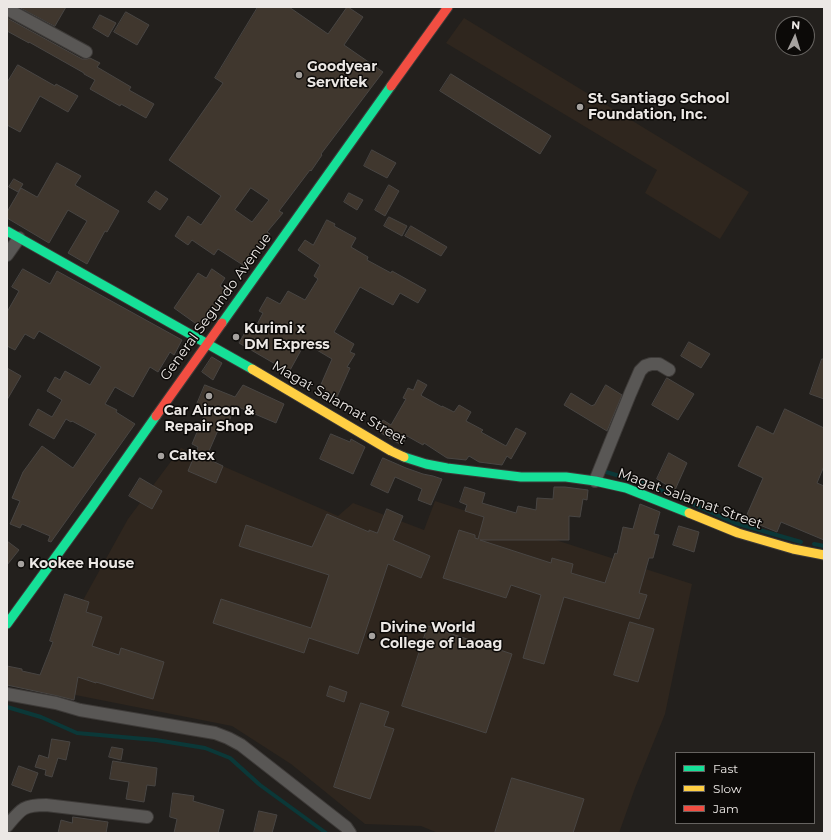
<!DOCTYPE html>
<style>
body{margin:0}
#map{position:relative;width:831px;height:840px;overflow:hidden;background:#23201d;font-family:Montserrat,sans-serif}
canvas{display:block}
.frame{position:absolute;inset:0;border:8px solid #ece8e5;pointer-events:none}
.legend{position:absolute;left:675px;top:752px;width:140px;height:72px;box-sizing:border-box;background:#0c0a08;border:1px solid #666360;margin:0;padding:5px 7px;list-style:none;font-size:12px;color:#ece8e5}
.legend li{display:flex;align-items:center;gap:8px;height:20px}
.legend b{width:20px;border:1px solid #666360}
.north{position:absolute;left:775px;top:16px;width:40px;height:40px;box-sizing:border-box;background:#0c0a08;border:1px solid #666360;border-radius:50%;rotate:4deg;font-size:11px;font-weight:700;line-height:16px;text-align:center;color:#ece8e5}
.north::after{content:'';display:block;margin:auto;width:14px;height:18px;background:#a6a29f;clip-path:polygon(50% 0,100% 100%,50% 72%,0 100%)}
</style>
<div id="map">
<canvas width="831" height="840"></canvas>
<div class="frame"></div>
<ul class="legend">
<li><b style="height:5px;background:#16e098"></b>Fast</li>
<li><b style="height:5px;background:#ffcf43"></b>Slow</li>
<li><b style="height:5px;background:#f24e42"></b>Jam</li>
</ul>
<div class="north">N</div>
</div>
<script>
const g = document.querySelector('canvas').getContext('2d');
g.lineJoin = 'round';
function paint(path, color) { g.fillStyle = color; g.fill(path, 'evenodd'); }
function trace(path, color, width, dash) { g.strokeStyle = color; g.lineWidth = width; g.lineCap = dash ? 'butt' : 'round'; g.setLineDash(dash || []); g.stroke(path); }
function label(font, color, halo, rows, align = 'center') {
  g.font = font + ' Montserrat,sans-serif'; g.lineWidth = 3; g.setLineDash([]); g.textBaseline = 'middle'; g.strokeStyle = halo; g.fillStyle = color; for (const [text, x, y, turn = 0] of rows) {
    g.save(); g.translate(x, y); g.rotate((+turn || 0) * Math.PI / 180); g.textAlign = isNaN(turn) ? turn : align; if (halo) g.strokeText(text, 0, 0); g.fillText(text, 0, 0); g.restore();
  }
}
paint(new Path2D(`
 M 464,18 L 749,192 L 720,239 L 645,193 L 657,170 L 446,43 Z
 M 181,448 L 338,516 L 353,503 L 424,530 L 435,501 L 692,584 L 665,714 L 635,788 L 619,833 L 438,833 L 421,826 L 365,824 L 291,764 L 232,726 L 35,687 L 128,519 Z`), '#2f261e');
trace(new Path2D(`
 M 606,472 L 647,484 L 735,523 L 801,542
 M 814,544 L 824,546
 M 7,707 L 41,717 L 77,733 L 156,740 L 205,748 L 230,758 L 260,785 L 326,833`), '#0b3838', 4);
const building = new Path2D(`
 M 19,7 L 66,7 L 55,26 Z
 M 258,7 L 289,7 L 328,34 L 347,7 L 348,7 L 363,17 L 344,45 L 383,72 L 321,154 L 322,155 L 311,171 L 310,170 L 279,211 L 283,213 L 267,232 L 270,234 L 246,267 L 218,249 L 214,255 L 192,240 L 188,245 L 175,236 L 188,216 L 201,225 L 221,196 L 169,160 L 223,83 L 215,78 ZM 251,188 L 269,200 L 252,222 L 235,210 Z
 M 126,12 L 149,25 L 137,45 L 114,32 Z
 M 100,15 L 116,23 L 108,37 L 93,28 Z
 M 7,18 L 82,59 L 87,59 L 90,58 L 100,63 L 97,67 L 131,87 L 129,90 L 154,104 L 146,118 L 121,104 L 120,106 L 90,89 L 95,80 L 84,74 L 84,73 L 29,42 L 29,43 L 7,31 Z
 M 18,65 L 55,86 L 56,84 L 78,96 L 68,112 L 40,96 L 20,132 L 7,125 L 7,83 Z
 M 451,74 L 551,136 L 540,154 L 440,91 Z
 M 372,150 L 396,163 L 387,178 L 364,166 Z
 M 57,163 L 81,176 L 75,185 L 119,211 L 107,232 L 105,231 L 87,264 L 68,253 L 87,221 L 68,210 L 49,243 L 7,218 L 7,212 L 21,188 L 37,197 Z
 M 14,179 L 23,184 L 18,192 L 9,187 Z
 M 389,185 L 399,191 L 385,216 L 375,210 Z
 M 156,191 L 168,199 L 160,210 L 148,202 Z
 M 349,193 L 363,200 L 357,210 L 344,202 Z
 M 389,217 L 407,226 L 402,236 L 384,226 Z
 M 327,220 L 335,224 L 334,226 L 356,238 L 351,247 L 368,257 L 367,260 L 391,273 L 392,271 L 426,290 L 418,303 L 400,293 L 393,305 L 360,287 L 334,332 L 354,344 L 350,352 L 355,354 L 347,367 L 350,368 L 337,397 L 319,389 L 332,359 L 305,343 L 289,372 L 239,343 L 247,329 L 253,332 L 263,313 L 259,311 L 267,297 L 280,304 L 288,291 L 305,300 L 318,279 L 314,276 L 320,265 L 298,250 L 305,240 L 313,245 Z
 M 411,226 L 447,247 L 441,256 L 405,236 Z
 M 23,269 L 50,284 L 57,271 L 182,340 L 174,355 L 170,352 L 158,372 L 150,367 L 133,397 L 115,387 L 105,404 L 117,410 L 116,412 L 135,424 L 51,542 L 48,541 L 50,536 L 22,524 L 20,528 L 10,524 L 20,501 L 12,498 L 23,472 L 42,446 L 73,468 L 96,434 L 72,421 L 71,422 L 66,419 L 54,439 L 29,425 L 38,409 L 52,417 L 62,400 L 47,391 L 55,377 L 60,380 L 65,371 L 90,385 L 101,367 L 39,331 L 34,339 L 25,334 L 15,350 L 7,346 L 7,312 L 19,291 L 12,287 Z
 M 212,269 L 225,278 L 220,286 L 228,292 L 202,328 L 174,308 L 198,273 L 206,278 Z
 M 689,342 L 710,354 L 701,368 L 681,356 Z
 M 212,357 L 222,363 L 213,380 L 202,372 Z
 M 822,359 L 824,359 L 824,399 L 810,394 Z
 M 7,368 L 21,376 L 7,400 Z
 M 667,378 L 694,394 L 678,420 L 652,405 Z
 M 418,380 L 427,385 L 421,395 L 422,396 L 442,407 L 442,406 L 454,412 L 459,405 L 471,412 L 466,421 L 483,430 L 481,432 L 506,446 L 516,428 L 526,433 L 511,459 L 507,456 L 502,465 L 479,462 L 469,456 L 466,460 L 447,458 L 424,443 L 423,445 L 407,436 L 402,445 L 396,442 L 376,430 L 383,420 L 391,425 L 406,399 L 403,398 L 408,388 L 413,390 Z
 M 205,385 L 235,397 L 243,385 L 284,404 L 276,423 L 236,406 L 228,423 L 222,421 L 206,458 L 223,466 L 216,483 L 188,471 L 198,447 L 192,444 L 205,413 L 195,409 Z
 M 606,385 L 622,395 L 607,431 L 564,405 L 571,393 L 592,406 L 593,405 L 594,405 Z
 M 785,409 L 824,428 L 824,466 L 817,483 L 824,486 L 824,540 L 781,522 L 777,532 L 745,519 L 763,478 L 738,466 L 757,426 L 773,434 Z
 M 331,434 L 350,442 L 351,439 L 365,447 L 353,474 L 320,459 Z
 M 669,453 L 687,463 L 675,490 L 657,479 Z
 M 383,458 L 406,468 L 423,474 L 433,476 L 442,479 L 431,505 L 418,500 L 422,489 L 395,477 L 388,493 L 371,485 Z
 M 140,478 L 162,491 L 152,509 L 129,496 Z
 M 465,487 L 485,493 L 482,503 L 516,513 L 518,506 L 536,510 L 537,498 L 553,499 L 554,487 L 565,487 L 588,490 L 587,500 L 583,499 L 580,517 L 569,516 L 569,540 L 480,540 L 551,563 L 552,558 L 573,564 L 571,573 L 605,583 L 615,553 L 617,554 L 623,527 L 633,529 L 640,504 L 660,512 L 654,534 L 659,535 L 653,558 L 649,558 L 639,593 L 647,595 L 639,619 L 564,597 L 544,664 L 523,658 L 541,595 L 511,585 L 506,598 L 443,578 L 459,530 L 475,535 L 475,538 L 478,539 L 484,517 L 465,511 L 467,505 L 460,502 Z
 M 387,509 L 403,516 L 393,540 L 430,556 L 421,578 L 388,564 L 358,654 L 309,638 L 304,653 L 213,623 L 221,599 L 311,628 L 329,575 L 239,546 L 246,525 L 312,547 L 327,514 L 369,532 L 369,530 L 377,533 Z
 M 679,526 L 699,532 L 694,552 L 673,545 Z
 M 7,541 L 19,550 L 7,565 Z
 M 65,594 L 89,602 L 86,612 L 102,617 L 92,646 L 119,655 L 121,648 L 164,662 L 153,699 L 96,682 L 96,683 L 78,677 L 74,700 L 58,696 L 7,685 L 7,666 L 22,669 L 22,671 L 40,675 L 53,642 L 50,641 Z
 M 630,622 L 654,629 L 638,682 L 614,675 Z
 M 428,626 L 512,654 L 486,733 L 402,706 Z
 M 330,686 L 347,692 L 344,702 L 327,696 Z
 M 361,703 L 389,712 L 384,726 L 394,729 L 370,799 L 334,787 Z
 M 52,739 L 70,742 L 66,760 L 58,758 L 52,777 L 45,775 L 46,770 L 35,767 L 39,755 L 48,758 Z
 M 112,747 L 123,749 L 121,760 L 109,757 Z
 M 113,761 L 157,768 L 155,786 L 147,785 L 144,802 L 126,799 L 129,782 L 110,779 Z
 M 19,766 L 38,773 L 31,792 L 12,785 Z
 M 512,778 L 584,799 L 573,833 L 495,833 Z
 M 173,793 L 194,796 L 193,801 L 224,810 L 218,833 L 174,833 L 177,819 L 170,817 Z
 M 259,811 L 277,815 L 272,833 L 254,833 Z
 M 73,817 L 108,822 L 106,833 L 58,833 L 61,820 L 72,823 Z`);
paint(building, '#40372e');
trace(building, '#484543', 1);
const street = new Path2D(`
 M 7,9 L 86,52
 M 7,255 L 19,238
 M 595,481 L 630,394 L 640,371 L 645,366 L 651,364 L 659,364 L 669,370
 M 7,694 L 56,703 L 80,710 L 215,733 L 228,738 L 241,745 L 346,827 L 350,833
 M 7,826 C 21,809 23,805 46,805 L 147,817`);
const fast = new Path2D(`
 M 7,231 L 252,369
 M 222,323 L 391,86
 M 404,457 L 426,464 L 447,468 L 521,477 L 566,477 L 595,481 L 626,488 L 689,513
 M 7,624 L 92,507 L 156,416`);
const slow = new Path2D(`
 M 252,369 L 391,451 L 404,457
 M 689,513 L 738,533 L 793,549 L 824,555`);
const jam = new Path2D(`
 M 391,86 L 448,7
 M 156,416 L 222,323`);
trace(street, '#3d3a38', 14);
trace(fast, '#3d3a38', 11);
trace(slow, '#3d3a38', 11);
trace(jam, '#3d3a38', 11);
trace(street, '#595755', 12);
trace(fast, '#16e098', 9);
trace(slow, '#ffcf43', 9);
trace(jam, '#f24e42', 9);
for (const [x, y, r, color] of [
 [299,75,4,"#a6a29f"],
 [580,107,4,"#a6a29f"],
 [236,337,4,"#a6a29f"],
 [209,396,4,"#a6a29f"],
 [161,456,4,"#a6a29f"],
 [21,564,4,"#a6a29f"],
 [372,636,4,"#a6a29f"]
]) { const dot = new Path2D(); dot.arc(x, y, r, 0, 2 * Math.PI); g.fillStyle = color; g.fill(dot); trace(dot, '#0c0a08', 1.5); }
label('bold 14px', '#ece8e5', '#0c0a08', [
 ["Goodyear",307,67],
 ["Servitek",307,83],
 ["St. Santiago School",588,99],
 ["Foundation, Inc.",588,115],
 ["Kurimi x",244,329],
 ["DM Express",244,345],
 ["Car Aircon &",209,411,"center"],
 ["Repair Shop",209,427,"center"],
 ["Caltex",169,456],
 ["Kookee House",29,564],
 ["Divine World",380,628],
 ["College of Laoag",380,644]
], 'left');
label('14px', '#ece8e5', '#0c0a08', [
 ["General Segundo Avenue",216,307,-54],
 ["Magat Salamat Street",339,403,30],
 ["Magat Salamat Street",690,499,20]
]);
</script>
